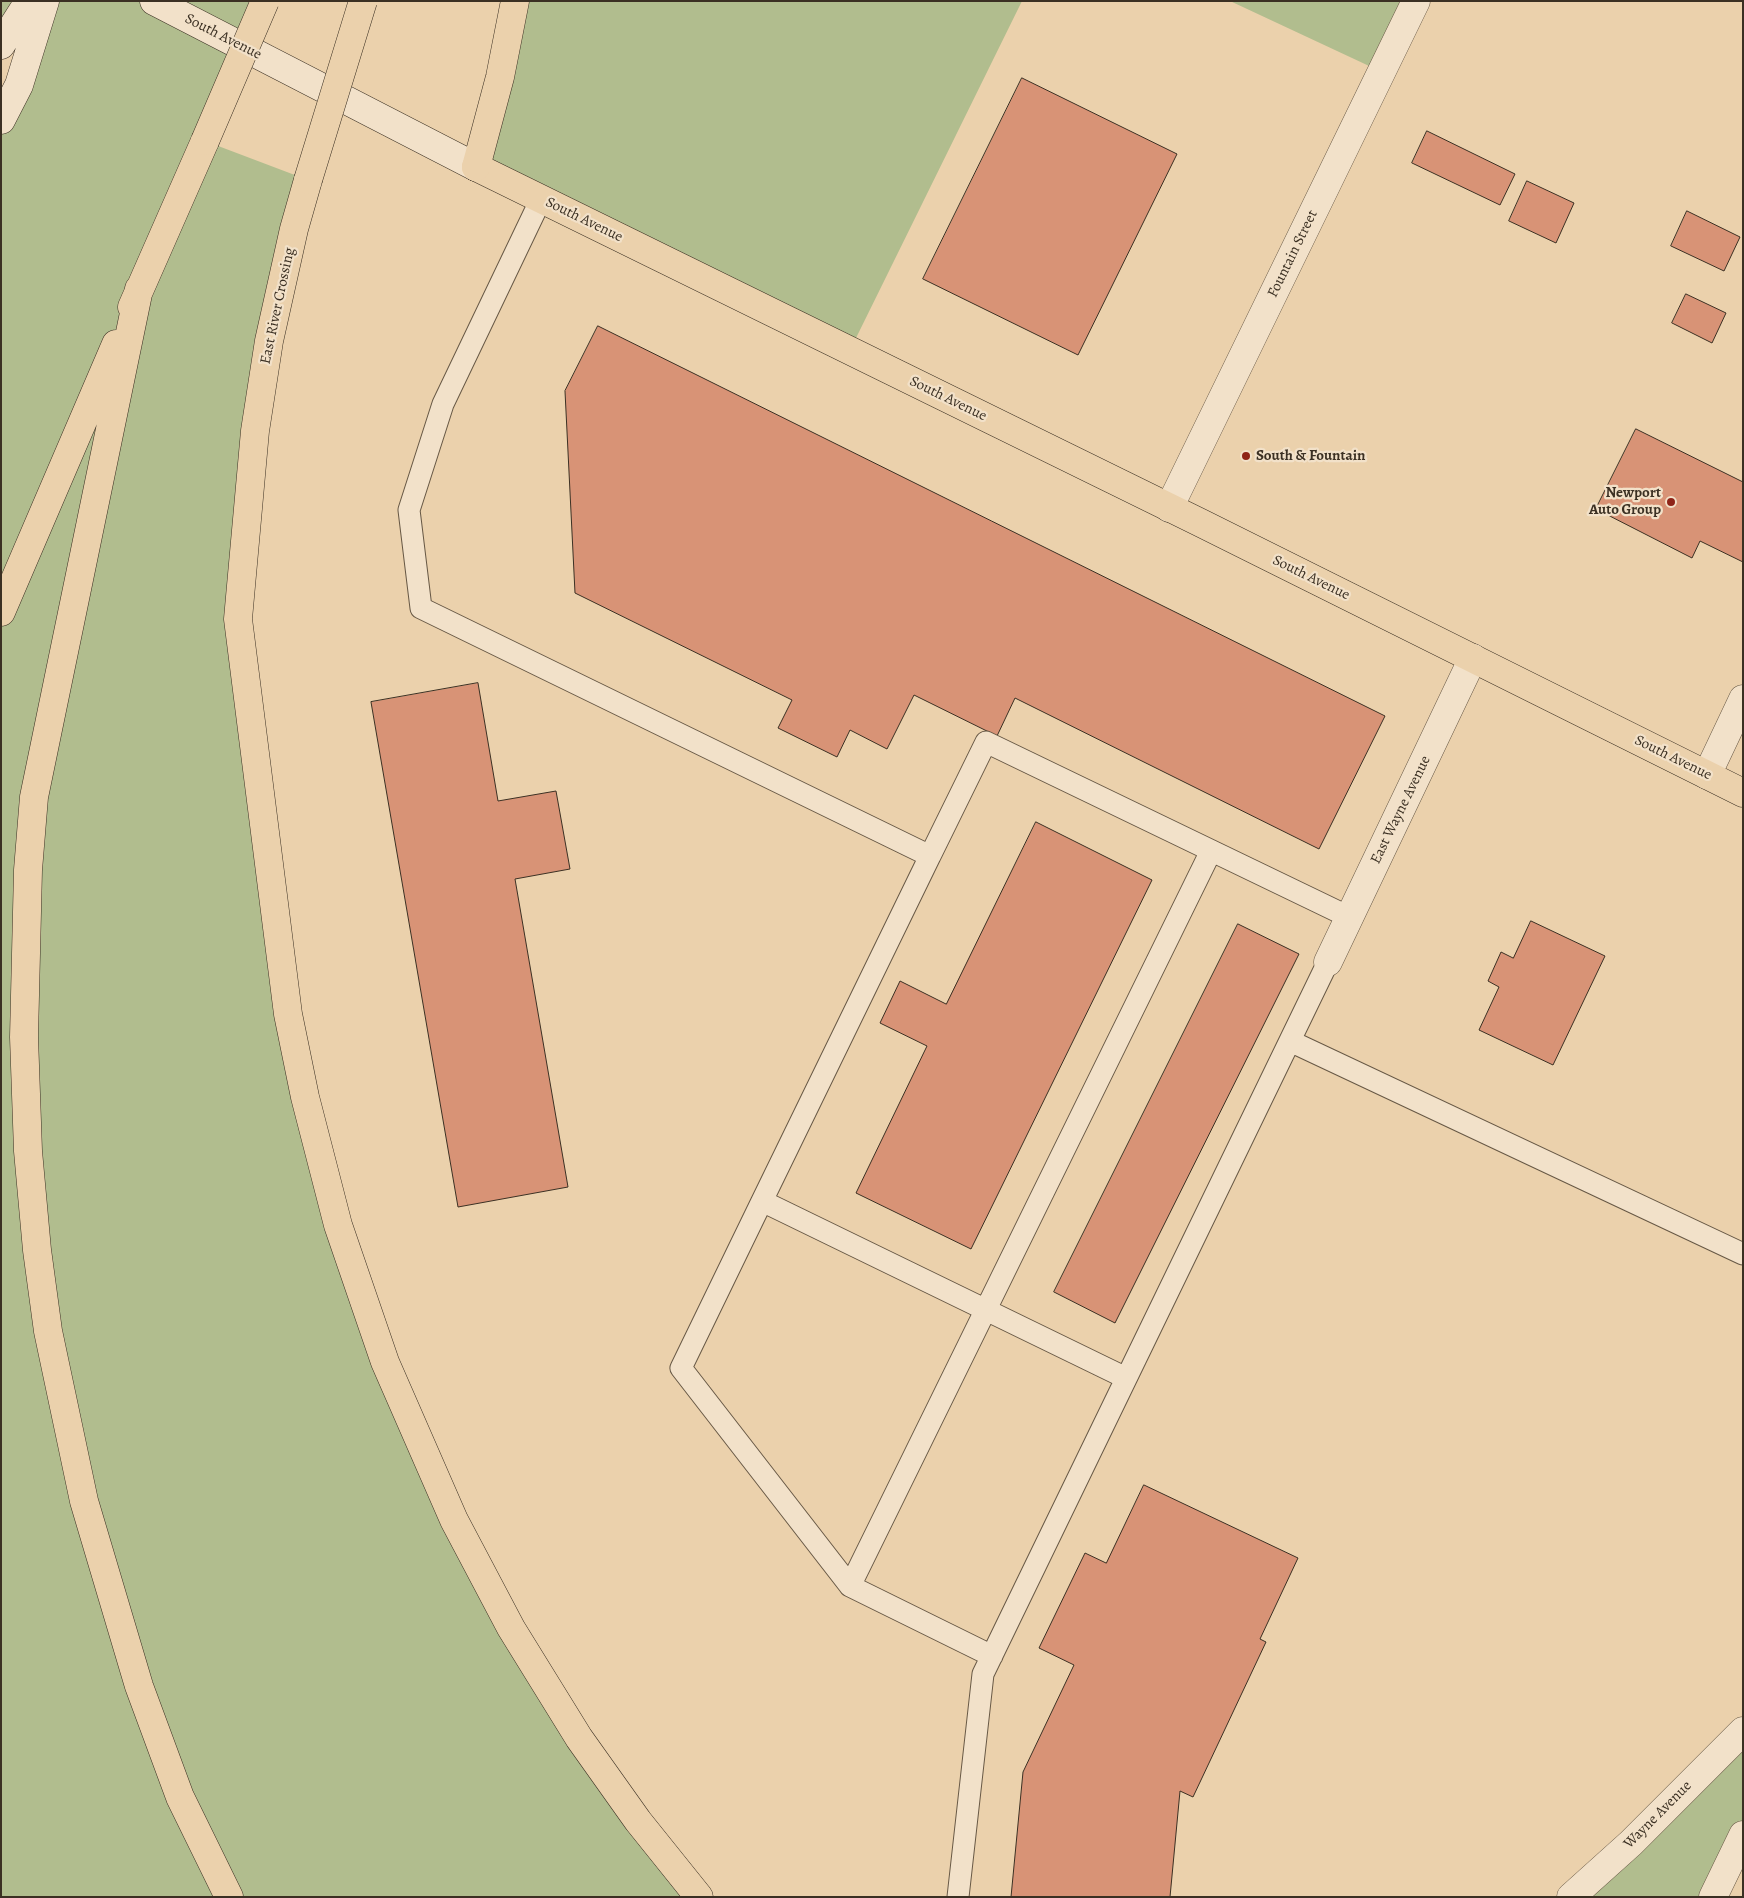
<!DOCTYPE html>
<style>
body{margin:0}
#map{position:relative;width:1744px;height:1898px;overflow:hidden;background:#ebd1ac;font-family:Alegreya,serif}
canvas{display:block}
.frame{position:absolute;inset:0;border:2px solid #3b3023;pointer-events:none}
</style>
<div id="map">
<canvas width="1744" height="1898"></canvas>
<div class="frame"></div>
</div>
<script>
const g = document.querySelector('canvas').getContext('2d');
g.lineJoin = 'round';
function paint(path, color) { g.fillStyle = color; g.fill(path, 'evenodd'); }
function trace(path, color, width, dash) { g.strokeStyle = color; g.lineWidth = width; g.lineCap = dash ? 'butt' : 'round'; g.setLineDash(dash || []); g.stroke(path); }
function label(font, color, halo, rows, align = 'center') {
  g.font = font + ' Alegreya,serif'; g.lineWidth = 4.5; g.setLineDash([]); g.textBaseline = 'middle'; g.strokeStyle = halo; g.fillStyle = color; for (const [text, x, y, turn = 0] of rows) {
    g.save(); g.translate(x, y); g.rotate((+turn || 0) * Math.PI / 180); g.textAlign = isNaN(turn) ? turn : align; if (halo) g.strokeText(text, 0, 0); g.fillText(text, 0, 0); g.restore();
  }
}
paint(new Path2D(`
 M 1,1 L 29,1 L 1,45 Z
 M 45,1 L 265,1 L 205,141 L 308,180 L 238,619 L 288,1014 L 338,1225 L 511,1628 L 699,1897 L 1,1897 L 1,120 Z
 M 515,1 L 1022,1 L 856,338 L 541,199 L 476,167 Z
 M 1230,1 L 1416,1 L 1382,72 Z
 M 1743,1731 L 1743,1835 L 1713,1897 L 1568,1897 Z`), '#b1bd8e');
const building = new Path2D(`
 M 1022,78 L 1177,154 L 1078,355 L 923,279 Z
 M 1427,131 L 1515,174 L 1500,205 L 1412,163 Z
 M 1527,181 L 1574,203 L 1556,243 L 1509,221 Z
 M 1687,211 L 1740,237 L 1724,271 L 1671,246 Z
 M 1686,294 L 1726,313 L 1712,343 L 1672,323 Z
 M 598,326 L 1385,716 L 1319,849 L 1015,698 L 997,736 L 914,695 L 887,749 L 850,730 L 837,757 L 778,728 L 792,700 L 575,593 L 565,391 Z
 M 1636,429 L 1743,482 L 1743,562 L 1700,541 L 1692,558 L 1596,509 Z
 M 478,683 L 498,801 L 556,791 L 570,869 L 515,879 L 568,1187 L 458,1207 L 371,702 Z
 M 1036,822 L 1152,880 L 971,1249 L 856,1193 L 927,1046 L 880,1023 L 900,981 L 946,1004 Z
 M 1531,921 L 1605,956 L 1553,1065 L 1479,1030 L 1499,987 L 1488,981 L 1501,952 L 1513,958 Z
 M 1238,924 L 1299,954 L 1115,1323 L 1054,1292 Z
 M 1144,1485 L 1298,1558 L 1260,1639 L 1266,1642 L 1193,1797 L 1180,1791 L 1170,1897 L 1011,1897 L 1023,1772 L 1074,1665 L 1039,1648 L 1085,1553 L 1106,1563 Z`);
paint(building, '#d89376');
trace(building, '#3b3023', 1);
const service = new Path2D(`
 M 541,199 L 443,404 L 409,510 L 421,608 L 930,856 L 762,1201 L 1126,1378
 M 930,856 L 986,742 L 1349,917
 M 1290,1041 L 1743,1254
 M 762,1201 L 681,1368 L 850,1586
 M 992,1656 L 850,1586 L 1211,851
 M 958,1897 L 983,1674 L 1328,962`);
const minor = new Path2D(`
 M 1169,508 L 1416,1
 M 1707,775 L 1743,699
 M 1328,962 L 1473,658
 M 1571,1897 L 1631,1843 L 1743,1731
 M 1713,1897 L 1743,1835`);
const secondary = new Path2D(`
 M 154,1 L 476,167
 M 1,45 L 29,1
 M 1,120 L 19,85 L 45,1`);
const primary = new Path2D(`
 M 476,167 L 1201,523 L 1743,793`);
const motorway = new Path2D(`
 M 476,167 L 500,77 L 515,1
 M 308,180 L 294,229 L 269,341 L 255,431 L 238,619 L 288,1014 L 305,1097 L 338,1225 L 385,1362 L 454,1520 L 511,1628 L 579,1738 L 638,1821 L 699,1897
 M 139,289 L 34,797 L 28,870 L 24,1037 L 28,1151 L 37,1250 L 48,1331 L 84,1501 L 139,1686 L 180,1797 L 229,1897
 M 132,307 L 205,141
 M 1,612 L 116,344`);
trace(service, '#675845', 23);
trace(minor, '#675845', 29);
trace(secondary, '#3b3023', 29);
trace(primary, '#3b3023', 29);
trace(motorway, '#3b3023', 29);
trace(service, '#f2e1c9', 21);
trace(minor, '#f2e1c9', 28);
trace(secondary, '#f2e1c9', 28);
trace(primary, '#ebd1ac', 28);
trace(motorway, '#ebd1ac', 28);
const motorwayBridge = new Path2D(`
 M 205,141 L 265,1
 M 308,180 L 363,1`);
trace(motorwayBridge, '#3b3023', 29, []);
trace(motorwayBridge, '#ebd1ac', 28);
for (const [x, y, r, color] of [
 [1246,456,5,"#8f2418"],
 [1671,502,5,"#8f2418"]
]) { const dot = new Path2D(); dot.arc(x, y, r, 0, 2 * Math.PI); g.fillStyle = color; g.fill(dot); trace(dot, '#f2e1c9', 2); }
label('15px', '#3b3023', '#f2e1c9', [
 ["South Avenue",223,37,27],
 ["South Avenue",584,220,26],
 ["Fountain Street",1293,254,-64],
 ["East River Crossing",278,306,-78],
 ["South Avenue",948,399,26],
 ["South Avenue",1311,578,26],
 ["South Avenue",1673,758,26],
 ["East Wayne Avenue",1401,810,-64],
 ["Wayne Avenue",1658,1815,-45]
]);
label('bold 15px', '#3b3023', '#f2e1c9', [
 ["South & Fountain",1256,456],
 ["Newport",1661,493,"right"],
 ["Auto Group",1661,510,"right"]
], 'left');
</script>
